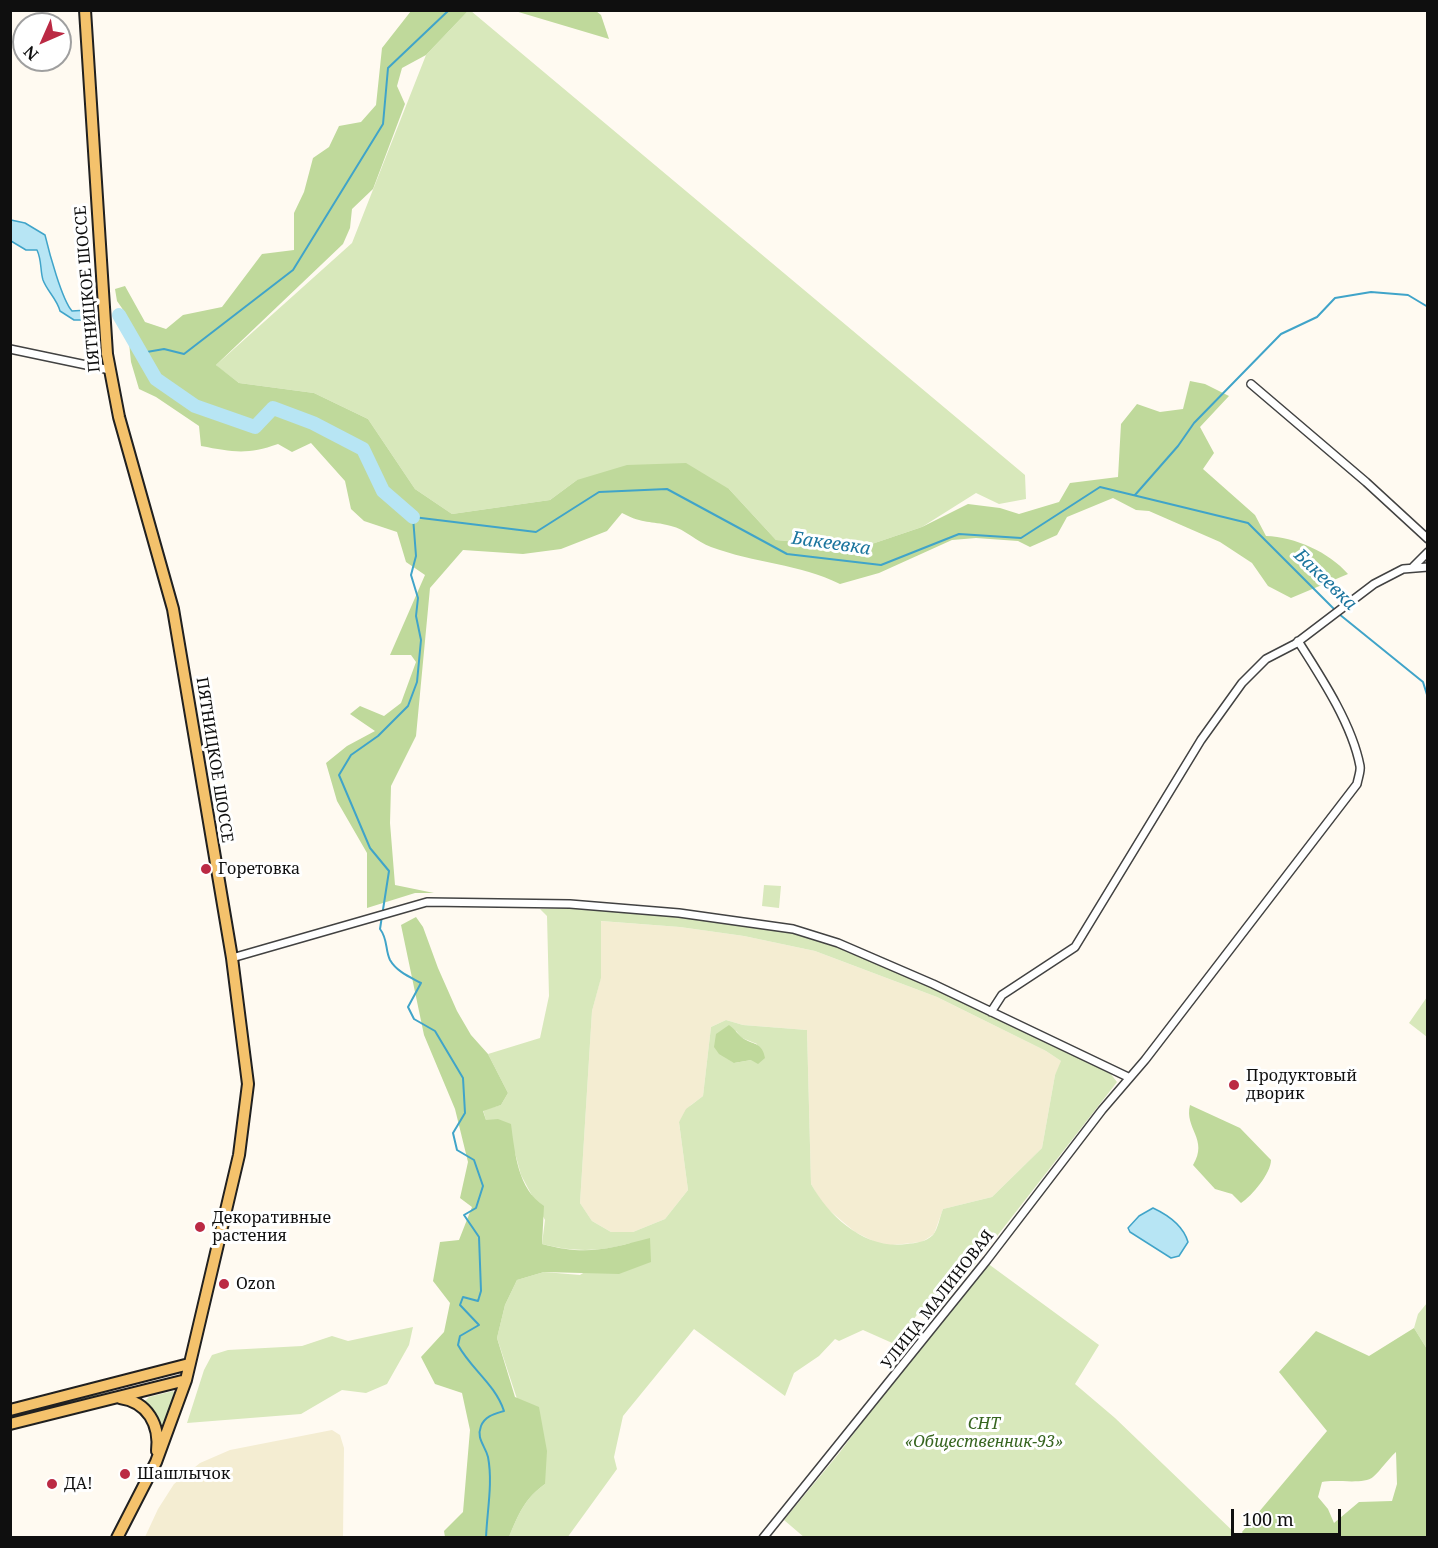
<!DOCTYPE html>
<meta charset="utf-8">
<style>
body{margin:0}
#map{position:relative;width:1438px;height:1548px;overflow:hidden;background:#fffaf1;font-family:"Noto Serif",serif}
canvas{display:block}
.frame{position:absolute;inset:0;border:12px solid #0f0f0f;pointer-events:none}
.north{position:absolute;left:12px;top:12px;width:60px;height:60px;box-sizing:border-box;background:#fff;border:2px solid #9f9f9f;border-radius:50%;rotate:225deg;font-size:16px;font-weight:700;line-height:24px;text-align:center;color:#0f0f0f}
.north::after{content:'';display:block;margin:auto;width:21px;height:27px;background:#bb2a44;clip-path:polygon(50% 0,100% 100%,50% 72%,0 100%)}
.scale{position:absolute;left:1231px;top:1509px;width:110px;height:27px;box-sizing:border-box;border:3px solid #0f0f0f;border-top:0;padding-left:8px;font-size:18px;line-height:21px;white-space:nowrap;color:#0f0f0f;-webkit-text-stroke:4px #fff;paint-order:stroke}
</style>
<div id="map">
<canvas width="1438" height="1548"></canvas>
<div class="frame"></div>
<div class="north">N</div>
<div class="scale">100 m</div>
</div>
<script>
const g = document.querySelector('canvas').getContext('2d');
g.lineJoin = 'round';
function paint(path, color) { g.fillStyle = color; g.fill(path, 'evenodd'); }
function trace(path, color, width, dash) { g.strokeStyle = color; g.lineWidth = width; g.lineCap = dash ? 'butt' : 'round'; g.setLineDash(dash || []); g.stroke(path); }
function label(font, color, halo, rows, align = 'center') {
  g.font = font + ' "Noto Serif",serif'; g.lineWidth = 6; g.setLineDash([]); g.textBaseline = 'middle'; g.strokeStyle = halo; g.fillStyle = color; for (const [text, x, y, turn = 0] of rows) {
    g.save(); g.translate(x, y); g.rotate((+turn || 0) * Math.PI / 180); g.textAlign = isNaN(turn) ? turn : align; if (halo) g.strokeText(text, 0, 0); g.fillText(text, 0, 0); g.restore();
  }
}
paint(new Path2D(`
 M 600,921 L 680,927 L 744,936 L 815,951 L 937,997 L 1046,1051 L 1061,1061 L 1061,1065 L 1055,1075 L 1042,1148 L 992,1197 L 943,1209 L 934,1234 L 922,1242 L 883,1246 L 855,1232 L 823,1205 L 811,1184 L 807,1030 L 743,1025 L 726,1020 L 711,1027 L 703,1096 L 691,1105 L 679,1122 L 688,1190 L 665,1219 L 633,1232 L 611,1232 L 592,1221 L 580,1203 L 592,1011 L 601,977 Z
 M 332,1430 L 340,1435 L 344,1448 L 343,1537 L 145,1537 L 158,1509 L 174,1484 L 200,1463 L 230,1450 Z`), '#f4edd2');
paint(new Path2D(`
 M 468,11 L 471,11 L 1025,475 L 1026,499 L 999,504 L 976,493 L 922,527 L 860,548 L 776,540 L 729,489 L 577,480 L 550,500 L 452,514 L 415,489 L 368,419 L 314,393 L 239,383 L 218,367 L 216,365 L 352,243 L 426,55 Z
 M 764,885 L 781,886 L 779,908 L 762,906 Z
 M 578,908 C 654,913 748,918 821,941 C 863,954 903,974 942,993 C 998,1019 1054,1046 1110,1073 L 1117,1082 L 941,1308 L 919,1312 L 913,1320 L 911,1345 L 899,1346 L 863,1330 L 839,1341 L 835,1339 L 819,1356 L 794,1373 L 785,1396 L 694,1329 L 623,1416 L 614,1457 L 617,1469 L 567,1538 L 509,1537 C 518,1515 525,1498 545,1484 L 497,1338 L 505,1305 L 517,1280 L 544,1272 L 580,1275 L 631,1243 C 599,1252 573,1252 542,1244 L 545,1220 L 521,1175 L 515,1153 L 486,1120 L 483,1110 L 501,1105 L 508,1093 L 488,1054 L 540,1038 L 549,996 L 547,916 L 540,909 ZM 601,921 L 680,927 L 744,936 L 815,951 L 937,997 L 1046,1051 L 1061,1061 L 1055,1075 L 1042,1148 L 992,1197 L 943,1209 C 940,1216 938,1229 933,1235 C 926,1242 916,1243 907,1244 C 866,1250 830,1218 811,1184 L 807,1030 L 743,1025 L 726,1020 L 711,1027 L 703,1096 L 686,1109 L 679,1122 L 688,1190 L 665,1219 L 633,1232 L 611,1232 L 592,1221 L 580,1203 L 592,1011 L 601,978 ZM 736,1031 L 742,1038 L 757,1044 L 751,1060 L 734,1063 Z
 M 1427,997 L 1427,1037 L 1409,1023 Z
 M 983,1260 L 1099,1345 L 1075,1384 L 1115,1418 L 1239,1537 L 805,1538 L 784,1520 L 840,1452 Z
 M 1427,1303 L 1427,1349 L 1414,1328 L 1418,1314 Z
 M 413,1327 L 409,1345 L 387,1384 L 366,1393 L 342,1390 L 301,1414 L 187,1423 L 204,1370 L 212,1355 L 228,1350 L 302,1346 L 332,1336 L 348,1341 Z
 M 173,1391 L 175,1394 L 163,1431 L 157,1416 L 145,1401 L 149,1397 Z
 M 98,1394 L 100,1395 L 98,1397 L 55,1408 L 53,1404 Z`), '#d8e8bb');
paint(new Path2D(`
 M 411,11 L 468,11 L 426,55 L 402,68 L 397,86 L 405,104 L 373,189 L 352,209 L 350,228 L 343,244 L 216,365 L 239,383 L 314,393 L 368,419 L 415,489 L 452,514 L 550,500 L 577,480 L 627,465 L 686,463 L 729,489 L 776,540 L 860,548 L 922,527 L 968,504 L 1000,508 L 1019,514 L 1059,502 L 1070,483 L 1118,477 L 1121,424 L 1137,404 L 1160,412 L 1183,409 L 1190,381 L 1205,384 L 1229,396 L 1200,427 L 1214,453 L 1203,469 L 1255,515 L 1266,536 C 1295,537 1329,552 1348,574 L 1291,598 L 1268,586 L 1252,563 L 1220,542 L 1149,511 L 1136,510 L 1113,498 L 1067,517 L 1057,535 L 1030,547 L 1018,541 L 976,538 L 952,540 L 879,573 L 840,584 C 800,564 754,563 711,547 C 697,542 685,529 671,526 C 649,520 645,525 622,513 L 607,531 L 561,549 L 523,554 L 463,550 L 430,588 L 416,736 L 391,786 L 390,823 L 395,885 L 434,893 L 415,893 L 367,908 L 367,853 L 337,801 L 326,763 L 347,746 L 375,731 L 350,714 L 360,706 L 384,716 L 401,703 L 416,662 L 411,655 L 390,655 L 425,575 L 406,562 L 397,532 L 364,521 L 351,509 L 345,481 L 311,443 L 292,452 L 278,444 C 247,455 233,452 201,446 L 199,426 L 156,397 L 139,389 L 131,362 L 126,314 L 117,301 L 115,289 L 125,286 L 145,322 L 166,329 L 183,315 L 222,307 L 262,254 L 294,250 L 294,213 L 304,192 L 313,158 L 329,147 L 339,126 L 361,122 L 376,105 L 382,48 Z
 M 515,11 L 596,11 L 601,15 L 609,39 Z
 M 416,917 L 423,927 L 438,968 L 457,1011 L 471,1035 L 488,1054 L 508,1093 L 501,1105 L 483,1111 L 486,1120 L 498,1119 L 511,1124 C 515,1154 518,1189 544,1206 L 542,1244 C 586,1256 608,1249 650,1238 L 651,1262 L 619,1274 L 544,1272 L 517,1280 L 505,1305 L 497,1338 L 515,1397 L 539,1407 L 547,1451 L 545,1484 C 525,1498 518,1515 509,1537 L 445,1537 L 444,1531 L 463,1512 L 470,1430 L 462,1393 L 435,1384 L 421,1357 L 444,1332 L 450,1303 L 433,1281 L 440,1242 L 459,1240 L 472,1207 L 460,1198 L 468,1162 L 455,1109 L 424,1035 L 401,925 Z
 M 729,1025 C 735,1029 739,1036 744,1039 C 755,1045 762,1043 765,1058 L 758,1064 L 751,1060 L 734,1063 L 719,1054 L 714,1047 L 716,1034 Z
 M 1190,1105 L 1240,1128 L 1271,1160 C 1271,1173 1252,1196 1241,1203 L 1232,1194 L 1215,1189 L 1193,1165 C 1209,1139 1184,1129 1190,1105 Z
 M 1414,1328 L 1427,1349 L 1427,1537 L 1245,1537 L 1242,1532 L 1327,1431 L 1279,1372 L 1316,1331 L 1369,1356 ZM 1396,1452 L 1397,1484 L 1392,1501 L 1359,1502 L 1334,1523 L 1328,1509 L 1318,1497 L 1322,1482 C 1336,1479 1364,1485 1373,1477 C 1381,1470 1388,1459 1396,1452 Z`), '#bfd99b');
const water = new Path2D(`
 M 11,220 L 25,223 L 45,235 C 49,252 62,300 72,311 L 88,310 L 90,313 L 85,320 L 74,320 L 60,311 C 57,299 47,291 43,280 C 40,270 42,261 37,250 L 26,250 L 11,241 Z
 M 1153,1208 C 1168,1215 1183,1225 1188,1242 L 1179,1256 L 1171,1258 L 1130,1232 L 1128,1228 L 1139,1216 Z`);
paint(water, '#b7e5f4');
trace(water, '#40a4c9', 1.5);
trace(new Path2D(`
 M 141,353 L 164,349 L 184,354 L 293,270 L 383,124 L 388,68 L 449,10
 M 1135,495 L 1178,446 L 1194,423 L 1281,334 L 1317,317 L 1335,298 L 1371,292 L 1408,295 L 1428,307
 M 1339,614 L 1423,682 L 1428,698
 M 486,1538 C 487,1511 493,1483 488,1457 C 485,1445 476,1439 481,1426 C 485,1416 494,1414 504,1411 C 495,1384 471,1369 458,1345 L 460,1336 L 479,1325 L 460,1305 L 463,1297 L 478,1301 L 481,1291 L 479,1237 L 464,1215 L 476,1208 L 483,1186 L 474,1160 L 457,1150 L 453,1133 L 465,1113 L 463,1078 L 435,1031 L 414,1019 L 408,1007 L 421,983 C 410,977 397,972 390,960 C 385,950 388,939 380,929 L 389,871 L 370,848 L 339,775 L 351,755 L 378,736 L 408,706 L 417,682 L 421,640 L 416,616 L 418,598 L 411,575 L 416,556 L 413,517 L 536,532 L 599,492 L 667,489 L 787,554 L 881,565 L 959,534 L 1021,538 L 1100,487 L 1248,523 L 1335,610`), '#40a4c9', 2);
trace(new Path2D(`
 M 119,315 L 156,379 L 195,406 L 255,427 L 273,408 L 313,423 L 363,449 L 383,491 L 413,517`), '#b7e5f4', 14);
const street = new Path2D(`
 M 10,349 L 110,370
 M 1251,384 L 1366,482 L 1428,539
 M 1413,567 L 1428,552
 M 232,958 L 427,902 L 570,904 L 679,913 L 793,929 L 838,943 L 933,984 L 1128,1077
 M 991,1012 L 1002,995 L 1075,947 L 1201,740 L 1242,683 L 1266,659 L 1295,644 L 1374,584 L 1403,569 L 1428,567
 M 763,1538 L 987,1260 L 1102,1110 L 1145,1060 L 1357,784 C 1358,778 1361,771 1360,766 C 1352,724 1321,677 1298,641`);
const primary = new Path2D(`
 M 85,10 L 107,354 L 119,417 L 173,609 L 232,958 L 248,1084 L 239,1155 L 186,1380 L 156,1462 L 117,1538
 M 120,1398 C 148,1402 160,1425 157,1451
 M 10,1410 L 189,1364
 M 10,1424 L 186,1380`);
trace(street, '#424242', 10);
trace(primary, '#202020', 14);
trace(street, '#fff', 7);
trace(primary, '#f4c26c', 10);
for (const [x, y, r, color] of [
 [206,869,6,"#bb2a44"],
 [1234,1085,6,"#bb2a44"],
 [200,1227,6,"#bb2a44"],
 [224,1284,6,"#bb2a44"],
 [125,1474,6,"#bb2a44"],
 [52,1484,6,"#bb2a44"]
]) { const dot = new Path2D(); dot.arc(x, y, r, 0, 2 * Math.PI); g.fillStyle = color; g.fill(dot); trace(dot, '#fff', 2); }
label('16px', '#0f0f0f', '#fff', [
 ["ПЯТНИЦКОЕ ШОССЕ",88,289,-95],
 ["ПЯТНИЦКОЕ ШОССЕ",214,760,81],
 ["УЛИЦА МАЛИНОВАЯ",938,1300,-52]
]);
label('16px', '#0f0f0f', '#fff', [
 ["Горетовка",218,869],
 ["Продуктовый",1246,1076],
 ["дворик",1246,1094],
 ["Декоративные",212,1218],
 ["растения",212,1236],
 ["Ozon",236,1284],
 ["Шашлычок",137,1474],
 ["ДА!",64,1484]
], 'left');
label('italic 16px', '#376520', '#fff', [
 ["СНТ",984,1424],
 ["«Общественник-93»",984,1442]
]);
label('italic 18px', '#1b759e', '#fff', [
 ["Бакеевка",831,544,8],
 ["Бакеевка",1325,580,44]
]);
</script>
